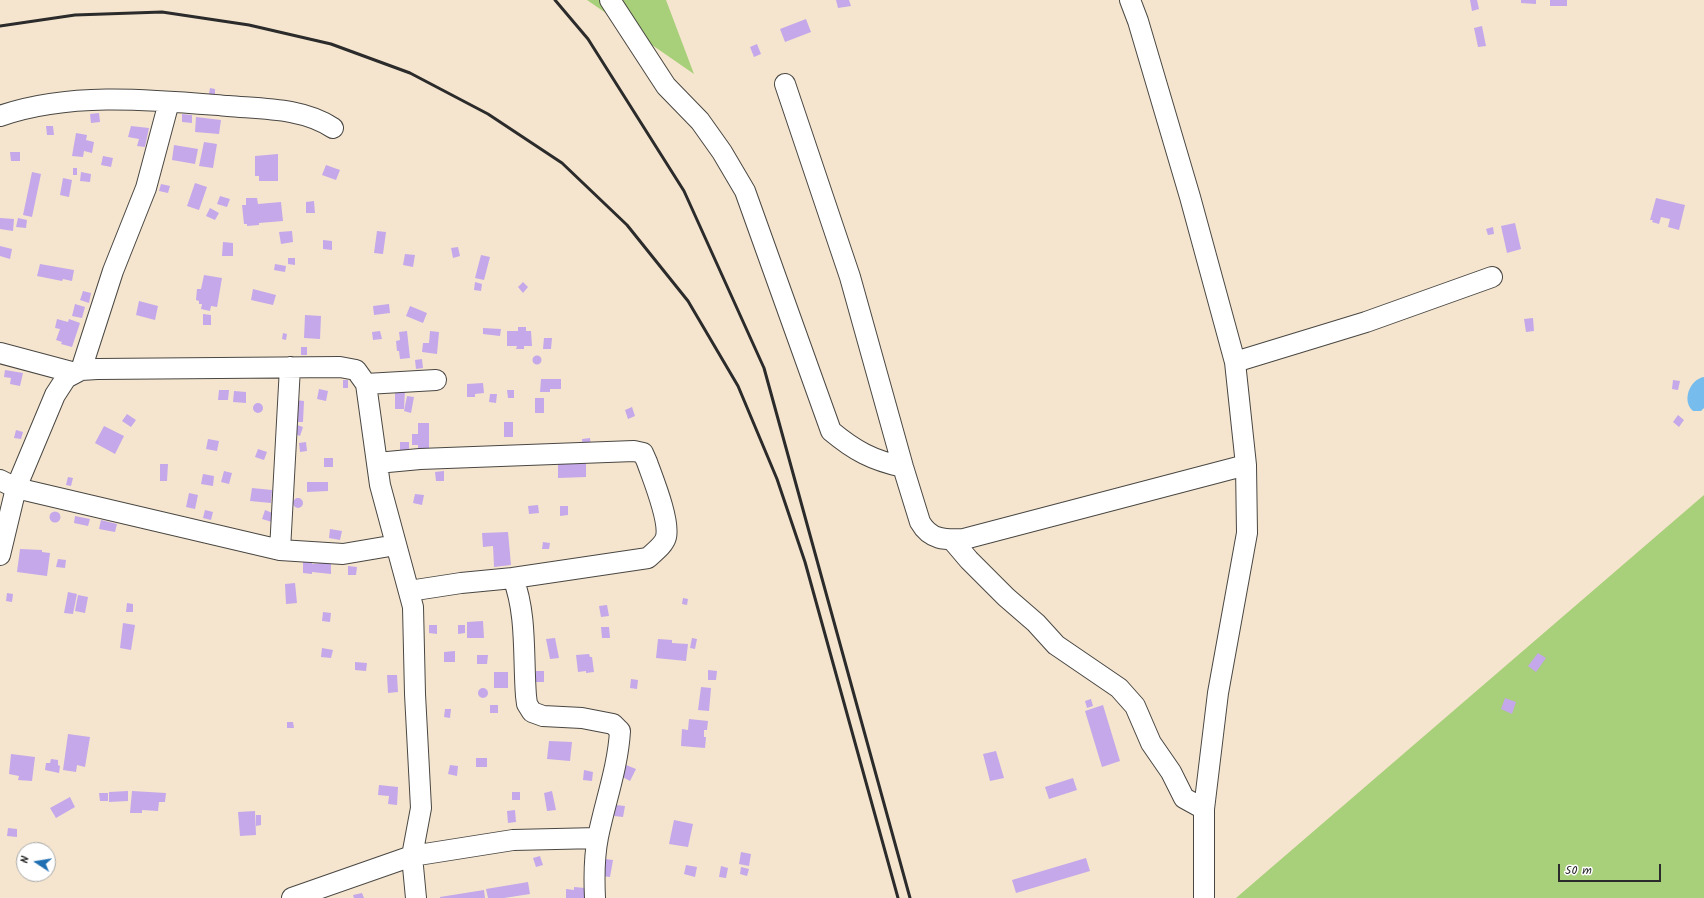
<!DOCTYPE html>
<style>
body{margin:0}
#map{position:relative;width:1704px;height:898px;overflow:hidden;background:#f5e5ce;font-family:Kalam,sans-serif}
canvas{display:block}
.north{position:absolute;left:16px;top:842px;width:40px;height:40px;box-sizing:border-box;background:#fff;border:1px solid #aaa;border-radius:50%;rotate:282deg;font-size:11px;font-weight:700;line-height:16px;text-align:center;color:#2b2b2b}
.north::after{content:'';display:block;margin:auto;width:14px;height:18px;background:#1f6fb2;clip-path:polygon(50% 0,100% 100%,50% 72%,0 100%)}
.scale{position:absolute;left:1558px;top:864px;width:103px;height:18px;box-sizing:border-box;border:2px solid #2b2b2b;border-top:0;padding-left:5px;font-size:12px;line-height:14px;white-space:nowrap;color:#2b2b2b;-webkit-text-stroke:3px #fff;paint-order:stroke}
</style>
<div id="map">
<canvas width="1704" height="898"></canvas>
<div class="north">N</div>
<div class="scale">50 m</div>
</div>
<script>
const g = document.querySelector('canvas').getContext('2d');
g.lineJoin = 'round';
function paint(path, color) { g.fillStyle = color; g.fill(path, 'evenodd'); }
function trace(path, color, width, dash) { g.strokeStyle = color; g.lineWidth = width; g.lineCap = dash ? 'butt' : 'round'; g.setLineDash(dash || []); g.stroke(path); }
paint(new Path2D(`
 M 587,0 L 666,0 L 694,74 Z
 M 1704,495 L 1704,898 L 1236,898 Z`), '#a8cf79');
paint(new Path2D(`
 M 1704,377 L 1704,408 L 1701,411 L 1693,411 C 1681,401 1690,379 1704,377 Z`), '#76bced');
paint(new Path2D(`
 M 836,0 L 849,0 L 851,6 L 838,8 Z
 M 1470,0 L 1477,0 L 1479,9 L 1472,11 Z
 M 1521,0 L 1536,0 L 1536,4 L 1521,3 Z
 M 1550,0 L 1567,0 L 1567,6 L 1550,6 Z
 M 806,19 L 811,32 L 785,42 L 780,29 Z
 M 1482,26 L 1486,46 L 1478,47 L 1474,28 Z
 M 757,44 L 761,54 L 754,57 L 750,47 Z
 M 210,88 L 215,89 L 215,94 L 209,94 Z
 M 99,113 L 100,122 L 91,123 L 90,114 Z
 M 182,114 L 192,115 L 192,123 L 182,122 Z
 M 196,117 L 221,120 L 219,134 L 195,132 Z
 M 46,126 L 53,126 L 54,135 L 47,135 Z
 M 131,126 L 149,128 L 145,147 L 137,146 L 139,139 L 128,137 Z
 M 76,133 L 87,135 L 86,140 L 94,142 L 92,153 L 84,151 L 83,157 L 72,156 Z
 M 204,142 L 217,144 L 213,168 L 199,166 Z
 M 174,145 L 198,149 L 195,164 L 172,160 Z
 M 10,152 L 20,152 L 20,161 L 11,161 Z
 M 278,154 L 278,181 L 259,181 L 259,176 L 255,176 L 255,156 Z
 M 103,156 L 113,158 L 111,167 L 101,165 Z
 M 326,165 L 340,170 L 336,180 L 322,175 Z
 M 73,168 L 77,168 L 77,175 L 73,175 Z
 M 32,172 L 41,174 L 32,217 L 23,215 Z
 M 81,172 L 91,174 L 90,182 L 80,181 Z
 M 63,178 L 72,180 L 69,197 L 60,195 Z
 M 195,183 L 207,187 L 199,210 L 187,206 Z
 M 161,184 L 170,186 L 168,193 L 159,191 Z
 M 220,196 L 230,199 L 227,207 L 217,204 Z
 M 246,198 L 257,198 L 258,204 L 281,202 L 283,221 L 259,223 L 259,225 L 247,226 L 247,224 L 244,224 L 242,205 L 246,205 Z
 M 1656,198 L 1685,205 L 1679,230 L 1668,227 L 1670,219 L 1661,217 L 1659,224 L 1652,222 L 1653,220 L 1650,220 Z
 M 314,201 L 315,213 L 306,213 L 306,202 Z
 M 210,208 L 219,213 L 215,220 L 206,216 Z
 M 0,218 L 14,219 L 13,231 L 0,229 Z
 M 18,218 L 27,220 L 26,228 L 16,227 Z
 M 1515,223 L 1521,249 L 1507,253 L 1501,226 Z
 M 1493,227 L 1494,234 L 1488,235 L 1486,229 Z
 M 292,231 L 293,242 L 281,244 L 279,232 Z
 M 377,231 L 386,232 L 383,254 L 374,253 Z
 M 323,240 L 332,241 L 332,250 L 323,249 Z
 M 223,242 L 233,243 L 233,256 L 222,256 Z
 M 0,246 L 12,249 L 10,259 L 0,256 Z
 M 458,247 L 460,256 L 453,258 L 451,248 Z
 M 405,254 L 415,255 L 413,267 L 403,265 Z
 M 481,255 L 490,257 L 484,280 L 475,278 Z
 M 288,258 L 295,258 L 295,265 L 288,264 Z
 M 40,264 L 74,270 L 72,281 L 63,279 L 62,281 L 37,276 Z
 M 275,264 L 286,266 L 285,272 L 274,270 Z
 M 204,275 L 222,278 L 217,307 L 211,306 L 210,311 L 201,309 L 202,304 L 199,304 L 199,301 L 196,300 L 197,289 L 201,289 Z
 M 475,282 L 482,284 L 481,291 L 474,290 Z
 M 523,282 L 528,287 L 523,293 L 518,287 Z
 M 253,289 L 276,295 L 273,305 L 251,300 Z
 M 83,291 L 91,293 L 89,303 L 80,300 Z
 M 139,301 L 158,306 L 155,320 L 136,315 Z
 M 75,304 L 85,307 L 82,318 L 72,316 Z
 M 389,304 L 390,313 L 374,315 L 373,306 Z
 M 410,306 L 427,313 L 423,323 L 406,316 Z
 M 203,314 L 211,315 L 211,325 L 203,325 Z
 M 305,315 L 321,316 L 320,339 L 304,338 Z
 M 1533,318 L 1534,331 L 1526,332 L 1524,319 Z
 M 57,319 L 68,322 L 69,319 L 80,323 L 72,347 L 61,344 L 62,342 L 56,340 L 60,329 L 55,328 Z
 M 518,327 L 526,327 L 526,331 L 531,331 L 532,346 L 524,346 L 524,349 L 516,349 L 517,346 L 507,346 L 507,331 L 518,331 Z
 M 483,328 L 501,329 L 500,336 L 483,334 Z
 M 380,331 L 382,339 L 373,340 L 372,332 Z
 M 407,331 L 410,358 L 400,359 L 399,351 L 397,351 L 396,341 L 400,340 L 399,332 Z
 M 430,331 L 439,332 L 437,354 L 422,352 L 423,343 L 429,343 Z
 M 283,333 L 287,334 L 286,340 L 282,339 Z
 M 544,338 L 552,338 L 551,349 L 543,349 Z
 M 301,347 L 307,347 L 307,355 L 301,355 Z
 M532.5 360a4.5 4.5 0 1 1 9 0a4.5 4.5 0 1 1-9 0Z
 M 422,359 L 423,368 L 416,369 L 415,360 Z
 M 5,370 L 23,373 L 20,386 L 10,384 L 11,378 L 4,377 Z
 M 541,379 L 561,379 L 561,389 L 550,389 L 550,392 L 540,392 Z
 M 343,380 L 348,380 L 348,388 L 343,388 Z
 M 1673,380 L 1680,381 L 1678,390 L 1672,389 Z
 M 483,383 L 484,393 L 475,394 L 475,397 L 467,397 L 467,384 Z
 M 319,389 L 328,391 L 326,401 L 317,399 Z
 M 219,390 L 229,390 L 228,400 L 218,400 Z
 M 395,390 L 405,390 L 404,409 L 395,409 Z
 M 507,390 L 514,390 L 514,398 L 508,398 Z
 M 234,391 L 246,392 L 246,403 L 233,402 Z
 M 490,394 L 497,394 L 496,403 L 489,402 Z
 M 407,396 L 414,397 L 411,413 L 404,411 Z
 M 535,398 L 544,398 L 544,413 L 535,413 Z
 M 295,400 L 304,401 L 303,422 L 294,422 Z
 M253 408a5 5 0 1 1 10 0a5 5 0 1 1-10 0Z
 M 632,407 L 635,416 L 628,419 L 625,410 Z
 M 127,414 L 136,420 L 131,427 L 122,421 Z
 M 1678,415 L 1684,420 L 1679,427 L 1673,422 Z
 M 504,422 L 513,422 L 513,437 L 504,437 Z
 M 418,423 L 429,423 L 429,453 L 418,453 L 418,445 L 412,445 L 412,434 L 418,434 Z
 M 294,424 L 303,427 L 300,436 L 292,433 Z
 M 104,426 L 124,436 L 115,454 L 95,443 Z
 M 16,430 L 23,432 L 21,439 L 14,438 Z
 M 590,438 L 591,447 L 583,448 L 582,439 Z
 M 208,439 L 219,441 L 217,451 L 206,449 Z
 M 306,442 L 307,451 L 300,452 L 299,443 Z
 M 400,442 L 409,442 L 409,454 L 400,454 Z
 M 258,449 L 267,452 L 264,460 L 255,457 Z
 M 324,458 L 333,458 L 333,467 L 324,467 Z
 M 558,463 L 586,463 L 586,477 L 558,478 Z
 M 160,464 L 168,464 L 167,481 L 160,481 Z
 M 224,471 L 232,473 L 229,484 L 221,482 Z
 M 444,471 L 444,481 L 436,481 L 435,472 Z
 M 203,474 L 214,476 L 213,486 L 201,484 Z
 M 68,477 L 73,478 L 71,486 L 66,485 Z
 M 307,482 L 328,482 L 328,491 L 307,492 Z
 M 252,488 L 272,490 L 271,503 L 250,501 Z
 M 189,493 L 198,495 L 195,509 L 186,507 Z
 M 415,494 L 424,495 L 422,505 L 413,503 Z
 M293 503a5 5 0 1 1 10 0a5 5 0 1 1-10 0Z
 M 538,505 L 539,513 L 529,514 L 528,506 Z
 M 560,506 L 568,506 L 568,515 L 560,516 Z
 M 205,510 L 213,512 L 211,520 L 203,518 Z
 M 265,510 L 275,514 L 272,522 L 262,519 Z
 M49.5 517a5.5 5.5 0 1 1 11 0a5.5 5.5 0 1 1-11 0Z
 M 75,516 L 90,519 L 88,526 L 74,523 Z
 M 101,520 L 117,524 L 115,532 L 99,529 Z
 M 330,529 L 342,531 L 340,540 L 329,538 Z
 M 508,532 L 511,565 L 494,567 L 493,546 L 483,547 L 482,533 Z
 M 543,542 L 550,543 L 549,549 L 542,549 Z
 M 20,549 L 42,550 L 42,552 L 50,553 L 47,576 L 17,572 Z
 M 58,559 L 66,560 L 65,568 L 56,567 Z
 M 303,562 L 312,562 L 312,564 L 331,562 L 331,574 L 312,572 L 312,574 L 303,573 Z
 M 348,566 L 357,567 L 356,575 L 348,575 Z
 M 295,583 L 297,603 L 286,604 L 285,584 Z
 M 68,592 L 77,594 L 73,614 L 64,613 Z
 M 7,593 L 13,594 L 12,602 L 6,601 Z
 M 78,595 L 88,597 L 85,613 L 75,611 Z
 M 683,598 L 688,599 L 687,605 L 682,604 Z
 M 127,603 L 133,604 L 133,612 L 126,612 Z
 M 607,605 L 609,616 L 601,617 L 599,606 Z
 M 323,612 L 331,613 L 330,622 L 322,621 Z
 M 483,621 L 484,638 L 467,638 L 467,622 Z
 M 123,623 L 135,625 L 131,650 L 120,648 Z
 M 429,625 L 437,625 L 437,634 L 429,633 Z
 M 458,625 L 465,625 L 465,633 L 458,634 Z
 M 601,627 L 609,627 L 610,638 L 602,638 Z
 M 555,638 L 559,658 L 550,659 L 546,639 Z
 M 692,638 L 697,639 L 695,649 L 690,648 Z
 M 658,639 L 672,640 L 672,643 L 688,644 L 686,661 L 656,658 Z
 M 322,648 L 333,650 L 331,658 L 321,657 Z
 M 455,651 L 455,662 L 444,662 L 444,652 Z
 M 1538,653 L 1546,658 L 1536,672 L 1528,666 Z
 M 589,654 L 590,657 L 592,657 L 594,672 L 586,673 L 586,671 L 578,672 L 576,655 Z
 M 477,655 L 488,655 L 487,664 L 477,664 Z
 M 355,662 L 367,663 L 366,671 L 355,670 Z
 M 708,670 L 717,671 L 716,680 L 708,680 Z
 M 536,671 L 544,671 L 544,682 L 535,682 Z
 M 494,672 L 508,672 L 508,688 L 494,688 Z
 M 387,675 L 397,675 L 398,692 L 388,693 Z
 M 631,679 L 638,680 L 637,689 L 630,688 Z
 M 701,687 L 711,688 L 709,711 L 698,710 Z
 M478 693a5 5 0 1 1 10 0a5 5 0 1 1-10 0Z
 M 1505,698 L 1516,702 L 1512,714 L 1501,709 Z
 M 1091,699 L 1093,706 L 1087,708 L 1085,701 Z
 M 490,705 L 498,705 L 498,713 L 490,713 Z
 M 1103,705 L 1120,761 L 1102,767 L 1085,711 Z
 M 445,709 L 451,709 L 450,718 L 444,717 Z
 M 689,719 L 708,721 L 707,730 L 704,730 L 704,737 L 706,737 L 705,748 L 681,746 L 682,729 L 688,730 Z
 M 287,722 L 293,722 L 294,728 L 287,728 Z
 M 68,734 L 90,737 L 85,767 L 77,765 L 76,772 L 63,770 Z
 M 549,741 L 572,742 L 570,761 L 547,759 Z
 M 996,751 L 1004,778 L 990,781 L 983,754 Z
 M 11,754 L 35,757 L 32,781 L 18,780 L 19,776 L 9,774 Z
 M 476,758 L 487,758 L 487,767 L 476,767 Z
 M 51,759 L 58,760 L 58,765 L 60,766 L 59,773 L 45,770 L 46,763 L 50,763 Z
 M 450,765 L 458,766 L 457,776 L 448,774 Z
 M 626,765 L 636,769 L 630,781 L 621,776 Z
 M 584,770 L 593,772 L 592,781 L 583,780 Z
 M 1073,778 L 1077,790 L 1049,799 L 1045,787 Z
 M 379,785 L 398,787 L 397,805 L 388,804 L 389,796 L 378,795 Z
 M 128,791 L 128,801 L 109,802 L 109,792 Z
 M 132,791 L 166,793 L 165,802 L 159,802 L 158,811 L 142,810 L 142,813 L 130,813 Z
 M 552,791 L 556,810 L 547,811 L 544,793 Z
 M 512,792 L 520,792 L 520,800 L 512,800 Z
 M 99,793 L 108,793 L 108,801 L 100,801 Z
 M 70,797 L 75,807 L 56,818 L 50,808 Z
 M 616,805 L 625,806 L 623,817 L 614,816 Z
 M 515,810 L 516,822 L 508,823 L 507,811 Z
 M 255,811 L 256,835 L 240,836 L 238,812 Z
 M 256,815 L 261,815 L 261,825 L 256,826 Z
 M 674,820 L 693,824 L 688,847 L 669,844 Z
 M 8,828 L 17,829 L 17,837 L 7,836 Z
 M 741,852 L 751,854 L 749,866 L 739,864 Z
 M 540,856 L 543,865 L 536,867 L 533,858 Z
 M 1086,858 L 1090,871 L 1016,893 L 1012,880 Z
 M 605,859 L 613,860 L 610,877 L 602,876 Z
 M 686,865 L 697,867 L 695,877 L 684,874 Z
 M 721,866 L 728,868 L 726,878 L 719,877 Z
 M 741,867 L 749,869 L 747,876 L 740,874 Z
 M 528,882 L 530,894 L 504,898 L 488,898 L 486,889 Z
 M 574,887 L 585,888 L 584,898 L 566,898 L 566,889 L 574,890 Z
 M 484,890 L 485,898 L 440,898 L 440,897 Z
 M 362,893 L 364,898 L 354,898 L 353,895 Z`), '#c4a8ea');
const minor = new Path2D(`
 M 610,0 L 666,86 L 700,121 L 722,152 L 745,191 L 831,431 C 855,451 872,460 903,467
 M 1130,0 L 1138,21 L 1190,197 L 1235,362 L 1246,465 L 1247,533 L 1218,693 L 1204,809 L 1204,898
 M 785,84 L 850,277 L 903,467 L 920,522 C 930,540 945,540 964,539 L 1246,465
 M 0,116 C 71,91 155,100 228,106 C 263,109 303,108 333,128
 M 0,353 L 75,373
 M 1235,362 L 1366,322 L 1492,277
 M 81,370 L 113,271 L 146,188 L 169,102
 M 366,384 L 436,380
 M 377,463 L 420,459 L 634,451 L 643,453 L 647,462 C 653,479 670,520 666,537 C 664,545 654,552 648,558 L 513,578
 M 0,480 L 16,488 L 280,550 L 343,554 L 396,545
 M 952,540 L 969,560 L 1006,597 L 1036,623 L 1056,645 L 1119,688 L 1135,706 L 1151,743 L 1171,772 L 1184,798 L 1204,809
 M 280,550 L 290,367
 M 0,555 L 16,488 L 55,395 L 66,378 L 81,370 L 97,369 L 340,367 L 356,370 L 366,384 L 380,485 L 413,607 L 415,694 L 421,808 L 412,856 L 416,898
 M 409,591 L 461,583 L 513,578 C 527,614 523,657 526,696 L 527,704 L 532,712 L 543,716 L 582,718 L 613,724 L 620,731 C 618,767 605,802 598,837 C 594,857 594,877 595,898
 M 292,898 L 412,856 L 513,840 L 598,838`);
trace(minor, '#494743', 22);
trace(minor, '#fff', 20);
trace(new Path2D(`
 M 555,0 L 588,39 L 684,191 L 764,368 L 910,898
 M 0,26 L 75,15 L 162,12 L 249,25 L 331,44 L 410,73 L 488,114 L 562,163 L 627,225 L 688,301 L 738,386 L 777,479 L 805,562 L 898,898`), '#2b2b2b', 3);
</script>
